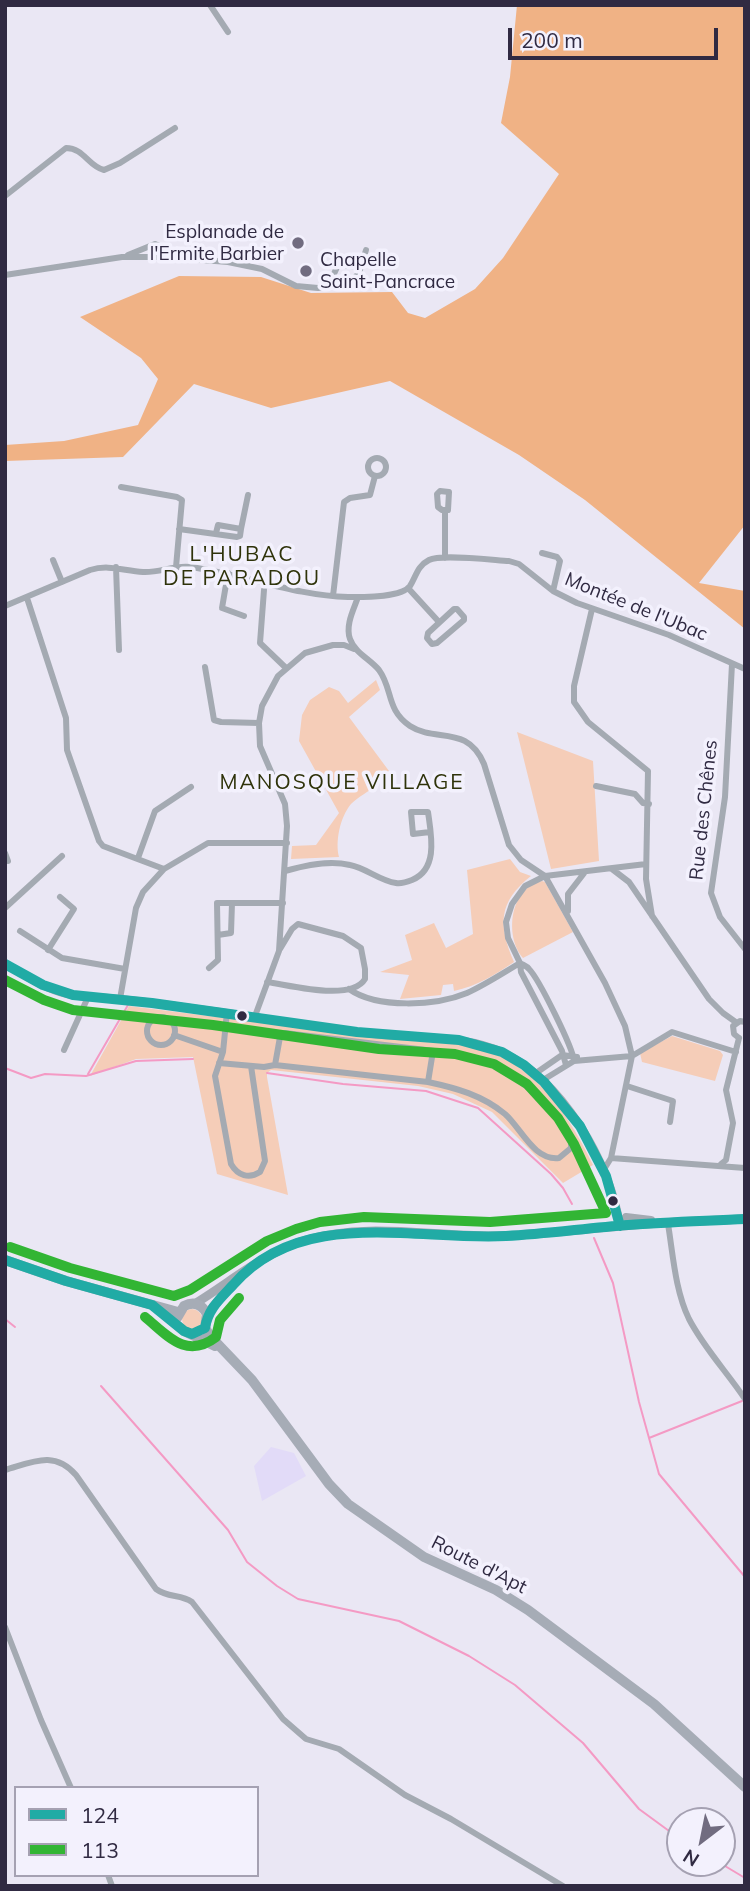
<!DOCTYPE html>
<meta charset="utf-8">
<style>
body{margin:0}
#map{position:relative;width:750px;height:1891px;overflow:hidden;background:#eae7f4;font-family:Mulish,sans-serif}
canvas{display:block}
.frame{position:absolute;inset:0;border:7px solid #302a42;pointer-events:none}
.legend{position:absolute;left:14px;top:1786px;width:245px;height:91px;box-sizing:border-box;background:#f3f1fd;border:2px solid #a5a1b2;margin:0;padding:9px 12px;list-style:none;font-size:21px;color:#302a42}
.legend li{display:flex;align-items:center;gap:14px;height:35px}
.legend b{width:35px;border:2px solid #a5a1b2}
.north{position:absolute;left:666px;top:1807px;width:70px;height:70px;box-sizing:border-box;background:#f3f1fd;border:2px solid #a5a1b2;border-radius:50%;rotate:212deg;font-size:19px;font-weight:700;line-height:28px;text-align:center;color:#302a42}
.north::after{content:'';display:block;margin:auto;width:24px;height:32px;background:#716c80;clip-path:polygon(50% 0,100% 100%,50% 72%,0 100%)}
.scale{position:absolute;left:508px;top:28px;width:210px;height:32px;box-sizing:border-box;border:4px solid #302a42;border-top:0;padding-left:9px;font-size:21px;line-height:24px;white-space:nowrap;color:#302a42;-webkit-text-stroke:5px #f3f1fd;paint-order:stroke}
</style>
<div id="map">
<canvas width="750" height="1891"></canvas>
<div class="frame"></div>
<ul class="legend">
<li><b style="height:9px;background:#21aba5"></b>124</li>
<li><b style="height:9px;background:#32b534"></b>113</li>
</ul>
<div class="north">N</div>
<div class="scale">200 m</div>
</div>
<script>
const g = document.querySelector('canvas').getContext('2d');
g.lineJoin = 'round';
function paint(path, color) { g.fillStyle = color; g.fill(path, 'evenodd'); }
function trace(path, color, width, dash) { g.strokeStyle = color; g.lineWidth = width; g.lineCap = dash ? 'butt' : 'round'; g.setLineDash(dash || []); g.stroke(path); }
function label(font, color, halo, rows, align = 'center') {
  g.font = font + ' Mulish,sans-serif'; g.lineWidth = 7; g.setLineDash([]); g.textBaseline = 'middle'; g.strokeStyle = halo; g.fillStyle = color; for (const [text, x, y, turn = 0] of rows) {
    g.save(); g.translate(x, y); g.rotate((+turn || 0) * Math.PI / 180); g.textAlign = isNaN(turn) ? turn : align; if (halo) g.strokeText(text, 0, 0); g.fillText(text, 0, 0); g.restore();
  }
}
paint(new Path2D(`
 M 271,1447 L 294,1453 L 306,1476 L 262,1501 L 254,1466 Z`), '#e2dbf8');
paint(new Path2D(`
 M 376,680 L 380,690 L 349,717 L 389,771 L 376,780 L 378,785 C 369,791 358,797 351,804 C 340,817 335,842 339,857 L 291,859 L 292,846 L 316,845 L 339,813 L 299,741 L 302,715 L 310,700 L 329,687 L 339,691 L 348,703 Z
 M 517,732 L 593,761 L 599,861 L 551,869 Z
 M 510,859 L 520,872 L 531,876 C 498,902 498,925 514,962 C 495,975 477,986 454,991 L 453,984 L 443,985 L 441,995 L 400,999 L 409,975 L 380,972 L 412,960 L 405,935 L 434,923 L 446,948 L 473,934 L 467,870 Z
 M 542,881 L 545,882 L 573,932 L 523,958 C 504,936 510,887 542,881 Z
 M 129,1006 C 217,1017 305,1028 393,1039 C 429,1044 469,1040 502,1057 C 546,1081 572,1121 593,1165 L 563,1183 L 492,1112 L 453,1094 L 418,1086 L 271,1070 L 267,1073 L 267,1077 L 288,1195 L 217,1174 L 193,1057 L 136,1059 L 90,1076 Z
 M 672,1036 L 720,1051 L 723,1055 L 715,1081 L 642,1062 L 640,1053 Z
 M182 1319a10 10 0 1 1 20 0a10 10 0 1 1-20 0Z`), '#f5cdb8');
paint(new Path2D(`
 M 517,5 L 745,5 L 745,525 L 699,583 L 745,591 L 745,629 L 585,500 L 519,455 L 390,381 L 271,408 L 194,384 L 123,457 L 5,461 L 5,445 L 64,441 L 138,425 L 158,379 L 141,358 L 80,317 L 179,276 L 261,277 L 311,293 L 392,292 L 408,313 L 425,318 L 475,289 L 503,258 L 559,174 L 501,123 L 510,77 Z`), '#f0b285');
trace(new Path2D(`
 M 5,1068 L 31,1078 L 45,1074 L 86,1076 L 136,1061 L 193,1059
 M 267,1073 L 343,1084 L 426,1091 L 478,1108 L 551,1174 L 563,1188 L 572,1204
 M 88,1074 L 128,1005
 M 594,1238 L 613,1283 L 639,1402 L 659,1474 L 745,1577
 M 5,1319 L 15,1327
 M 101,1386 L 228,1530 L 247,1562 L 277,1586 L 298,1599 L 399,1621 L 469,1656 L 515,1685 L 583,1743 L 639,1809 L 680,1839
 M 649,1438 L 742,1401
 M 720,1863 L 745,1878`), '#f49ac4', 2);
trace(new Path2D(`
 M 210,5 L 228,32
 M 5,196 L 66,148 C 84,148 88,166 104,170 L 120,163 L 175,128
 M 128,255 L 155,244 L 162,247 L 163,257
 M 5,275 L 122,257 L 163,257 L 228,262 L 262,269 L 296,286 L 318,288 L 352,281 L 359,273 L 366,250
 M 328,287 L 338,265 L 361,267
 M368 467a9 9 0 1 1 18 0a9 9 0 1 1-18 0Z
 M 121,487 L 177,497 L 182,500 L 176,567
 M 440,491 L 449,492 L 448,510 L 442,510 L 438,507 L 437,494 Z
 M 445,510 L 445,558
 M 179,529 L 237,537 L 240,536 L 241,529 L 218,525 L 216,533
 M 241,529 L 248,495
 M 542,553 L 557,557 L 560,561 L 553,591
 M 53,560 L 62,582
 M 116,567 L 119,650
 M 228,573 L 222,608 L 244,616
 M 408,588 L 439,622
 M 264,590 L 260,643 L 285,667
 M 333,596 L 344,502 L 350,498 L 370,495 L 375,476
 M 358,597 C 354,609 345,625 350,639 C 355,653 370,659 379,670 C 393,689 386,710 410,726 C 436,743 467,724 484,764 L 509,845 L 521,860 L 545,876 L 605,983 L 625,1026 L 632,1056 L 611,1158 L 603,1171
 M 27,598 L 66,718 L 67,750 L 99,841 L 103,846 L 164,869 L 208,843 L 287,843
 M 5,606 L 90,570 C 109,564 124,571 143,572 C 159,573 174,565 190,567 C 243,574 295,596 348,597 C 363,597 401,598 410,586 C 416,577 417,566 429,560 C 441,554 492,560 509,561 L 519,564 L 553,591 L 577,603 L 669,635 L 745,669
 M 454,609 L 457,609 L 464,617 L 464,620 L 437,643 L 432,644 L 427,638 L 428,633 Z
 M 592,609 L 574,686 L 574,702 L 588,722 L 648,771 L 646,879 L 652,916
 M 732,664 L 725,797 L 711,893 L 720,917 L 745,949
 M 205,667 L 214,720 L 221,722 L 259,723
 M 596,786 L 635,794 L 643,803 L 649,804
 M 5,853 L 8,861
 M 138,858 L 155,811 L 191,787
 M 612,869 L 629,882 L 709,999 L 723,1013 L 737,1023
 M 285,871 C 306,865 329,860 350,865 C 366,868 380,881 396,883 C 401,884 407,882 412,880 C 439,869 431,834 428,812 L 411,812 L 413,834 L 430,832
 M 5,908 L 62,856
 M 568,911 L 568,894 L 585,872
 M 20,931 L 62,958 L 125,969
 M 218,935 L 231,933 L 232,903
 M 48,950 L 74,909 L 60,897
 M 520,963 C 523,965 527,966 529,969 C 539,979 573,1048 574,1061
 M 209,968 L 218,960 L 217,903 L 283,903
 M 267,982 C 290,985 351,1002 365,979 L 365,969 L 361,948 L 343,936 L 298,924 L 292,929 L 280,949
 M 349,989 C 377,1009 436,1006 467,993 C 485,985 503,973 520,963
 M 120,999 L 136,908 L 143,892 L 164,869
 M 227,1012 L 223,1052 L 215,1076 L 231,1164 C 238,1176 249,1179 260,1172 L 265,1161 L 251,1066
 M 255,1016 L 279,951 L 287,826 L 285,804 L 260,746 L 259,723 L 262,706 L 278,676 L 305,653 L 333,645 L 344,645 L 354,649
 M147 1031a14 14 0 1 1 28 0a14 14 0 1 1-28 0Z
 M 174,1035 L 223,1052
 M 739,1038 L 734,1034 L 733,1026 L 740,1021 L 745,1022
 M 64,1050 L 88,997
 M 219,1063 L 264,1067 L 275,1065 L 428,1082 C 456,1088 482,1095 505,1114 C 521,1128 534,1161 559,1158 L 571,1148 L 571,1138 L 566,1128 L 538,1096 L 510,1073 L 486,1061 L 459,1054 L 285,1033 L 280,1037 L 275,1065
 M 566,1065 L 562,1051 L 521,972 L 520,963 L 508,938 L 506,922 L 512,904 L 525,886 L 545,876 L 646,864
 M 536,1073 L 562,1055 L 577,1057
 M 543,1080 L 574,1061 L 632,1056 L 672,1032 L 736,1052
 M 428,1082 L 433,1051
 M 627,1086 L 673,1101 L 670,1122
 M 611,1158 L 745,1168
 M 721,1164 L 726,1160 L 733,1123 L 726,1090 L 739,1038
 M 668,1224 C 673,1254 675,1290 689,1319 C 704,1348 727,1372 745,1399
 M 5,1470 C 33,1462 54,1450 76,1475 L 156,1589 C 168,1598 181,1594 192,1602 L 283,1719 L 306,1739 L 339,1749 L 405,1795 L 451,1819 L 563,1886
 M 5,1627 L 41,1720 L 71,1788
 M 108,1875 L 112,1886`), '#a4aab2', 6);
trace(new Path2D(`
 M 5,964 C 24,975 45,989 67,994 C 84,998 102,997 120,999 C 141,1001 162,1004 183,1007 C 249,1015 316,1028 382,1035 C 422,1039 466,1035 502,1052 C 562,1079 611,1163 620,1226
 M 626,1217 L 651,1220`), '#a4aab2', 8);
trace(new Path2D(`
 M 196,1303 C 232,1281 265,1252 306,1240 C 368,1222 433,1237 496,1236 C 538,1235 581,1229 623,1226 C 663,1222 704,1221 745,1219
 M 207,1314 L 234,1282`), '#a3a9b2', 9);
trace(new Path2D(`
 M 5,1260 L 66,1281 L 178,1312
 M 158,1309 L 184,1331 L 215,1346
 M 177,1318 L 184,1306 C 194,1301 202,1304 207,1314 L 205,1328
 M 205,1328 L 210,1336 L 252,1380 L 329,1484 L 348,1504 L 424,1557 L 496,1590 L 528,1610 L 654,1704 L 745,1787`), '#a6acb6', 10);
trace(new Path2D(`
 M 5,964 L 43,985 L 73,995 L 152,1003 L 357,1032 L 459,1040 L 502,1052 L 524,1065 L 544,1082 L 580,1126 L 606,1176 L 620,1226
 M 5,1260 L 66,1281 L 152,1305 L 184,1331 L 192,1334 L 205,1328 C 208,1309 220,1299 233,1285 C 302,1206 415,1241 506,1236 C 546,1234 587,1228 628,1225 C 667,1222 706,1221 745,1219`), '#21aba5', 10);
trace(new Path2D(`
 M 5,980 L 44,1000 L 73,1010 L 213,1025 L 379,1049 L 455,1054 L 494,1064 L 527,1084 L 558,1118 L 574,1144 L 606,1213 L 490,1222 L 364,1217 L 320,1222 L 296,1229 L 267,1241 L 190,1290 L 174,1296 L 70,1268 L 10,1247
 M 145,1317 C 167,1335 186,1360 216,1337 L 220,1320 L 239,1298`), '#32b534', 10);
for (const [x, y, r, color] of [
 [298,243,7,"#716c80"],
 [306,271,7,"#716c80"],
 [242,1016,6,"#302a42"],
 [613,1201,6,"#302a42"]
]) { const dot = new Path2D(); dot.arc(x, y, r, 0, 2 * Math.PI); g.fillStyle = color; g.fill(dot); trace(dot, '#f3f1fd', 2.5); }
label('19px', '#302a42', '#f3f1fd', [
 ["Esplanade de",284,232],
 ["l'Ermite Barbier",284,254],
 ["Chapelle",320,260,"left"],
 ["Saint-Pancrace",320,282,"left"]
], 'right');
label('19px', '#302a42', '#f3f1fd', [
 ["Montée de l'Ubac",636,607,22],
 ["Rue des Chênes",704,810,-84],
 ["Route d'Apt",479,1565,27]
]);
g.letterSpacing = '2px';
label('21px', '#2f330a', '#f3f1fd', [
 ["L'HUBAC",242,555],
 ["DE PARADOU",242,579],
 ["MANOSQUE VILLAGE",342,783]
]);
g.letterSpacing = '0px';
</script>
